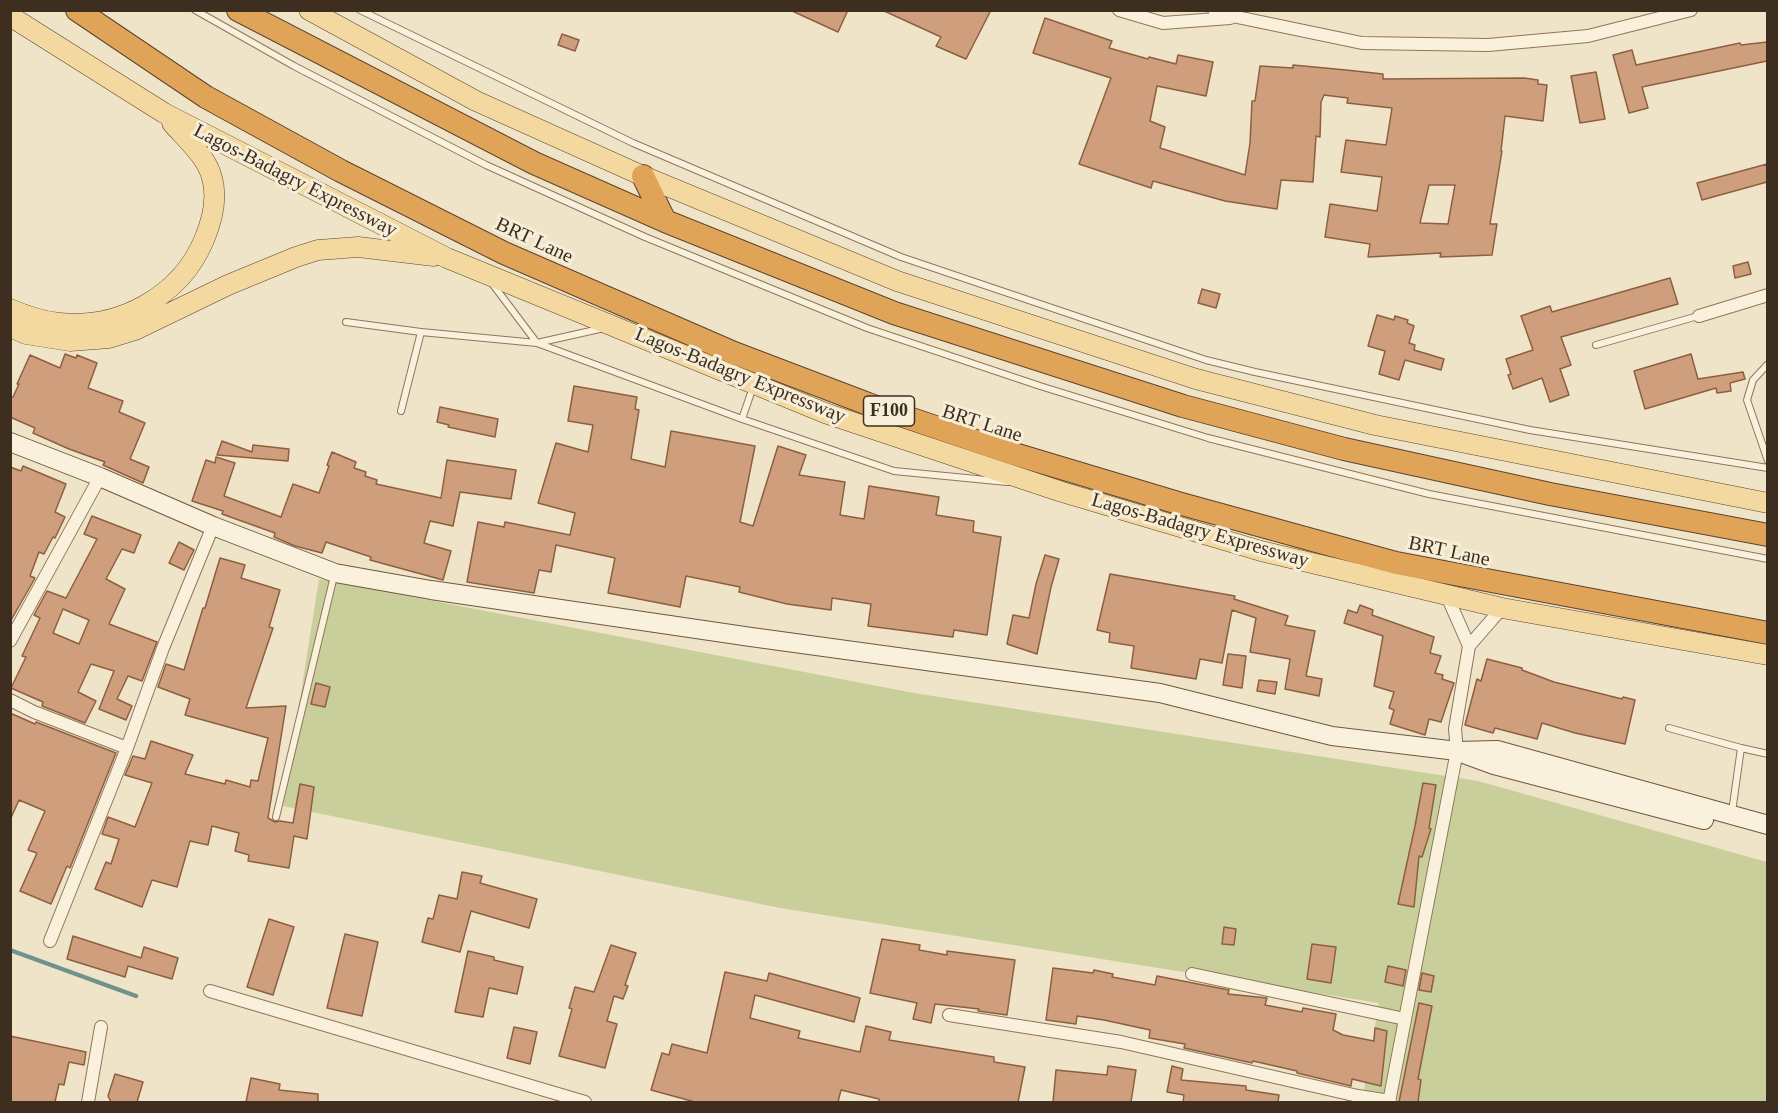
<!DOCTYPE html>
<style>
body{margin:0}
#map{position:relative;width:1778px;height:1113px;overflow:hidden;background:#f0e4c8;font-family:Georgia,serif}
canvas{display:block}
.frame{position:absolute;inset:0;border:12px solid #3d2e20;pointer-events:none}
</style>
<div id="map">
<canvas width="1778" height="1113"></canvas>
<div class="frame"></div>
</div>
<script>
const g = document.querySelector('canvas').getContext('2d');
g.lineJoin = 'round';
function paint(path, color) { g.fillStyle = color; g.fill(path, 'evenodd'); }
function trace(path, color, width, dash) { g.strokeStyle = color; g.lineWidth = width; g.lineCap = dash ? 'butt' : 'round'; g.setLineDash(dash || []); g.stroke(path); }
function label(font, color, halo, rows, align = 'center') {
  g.font = font + ' Georgia,serif'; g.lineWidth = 6; g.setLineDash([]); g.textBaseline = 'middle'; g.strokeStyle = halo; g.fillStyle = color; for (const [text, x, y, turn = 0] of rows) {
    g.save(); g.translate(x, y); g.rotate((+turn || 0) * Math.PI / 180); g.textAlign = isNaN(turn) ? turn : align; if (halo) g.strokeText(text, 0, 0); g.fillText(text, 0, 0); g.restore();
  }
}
paint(new Path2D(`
 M 319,579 L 914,693 L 1478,781 L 1767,862 L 1767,1102 L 1362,1102 L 1379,1003 L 780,908 L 283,806 Z`), '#c9cf9b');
trace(new Path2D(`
 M 10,950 L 136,996`), '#6f938a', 4.5);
const building = new Path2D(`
 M 790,10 L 848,10 L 838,32 Z
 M 882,10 L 991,10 L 966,59 L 936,46 L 941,37 Z
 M 1045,18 L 1112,41 L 1109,48 L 1148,59 L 1149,57 L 1176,64 L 1178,55 L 1213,62 L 1206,96 L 1157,86 L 1150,121 L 1165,127 L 1160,148 L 1245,175 L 1250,143 L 1252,101 L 1255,101 L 1260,66 L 1293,68 L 1293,65 L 1346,70 L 1383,74 L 1383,79 L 1524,78 L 1538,80 L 1538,84 L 1547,85 L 1543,121 L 1505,116 L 1501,151 L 1502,151 L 1490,224 L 1497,224 L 1492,255 L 1440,257 L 1441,253 L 1368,257 L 1370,244 L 1325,237 L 1330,204 L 1377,211 L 1382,177 L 1341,172 L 1346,140 L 1386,145 L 1392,108 L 1347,103 L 1348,98 L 1324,95 L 1321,102 L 1320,137 L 1316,136 L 1313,182 L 1281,180 L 1277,209 L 1225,201 L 1153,181 L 1151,188 L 1079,164 L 1111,78 L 1033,53 ZM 1429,185 L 1455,185 L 1448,224 L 1420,223 Z
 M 562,34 L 579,40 L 575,51 L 558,45 Z
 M 1767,42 L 1767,61 L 1642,87 L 1648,108 L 1629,113 L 1613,55 L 1632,50 L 1636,65 L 1740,43 L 1741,45 Z
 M 1596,72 L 1605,119 L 1580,123 L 1571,76 Z
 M 1767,164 L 1767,182 L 1702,200 L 1697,183 Z
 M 1748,262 L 1751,274 L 1735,278 L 1733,266 Z
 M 1670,278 L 1678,304 L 1561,337 L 1571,365 L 1560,369 L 1569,395 L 1550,402 L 1542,378 L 1513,389 L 1508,375 L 1511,374 L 1506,359 L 1533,350 L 1521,316 L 1550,306 L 1552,312 Z
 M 1202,289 L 1220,294 L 1216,308 L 1198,303 Z
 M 1377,315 L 1394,320 L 1395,316 L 1408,320 L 1407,323 L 1414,326 L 1409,343 L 1415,345 L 1414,350 L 1444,359 L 1441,370 L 1405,360 L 1399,380 L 1379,374 L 1385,351 L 1368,346 Z
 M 65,354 L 76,358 L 77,355 L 97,363 L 88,388 L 123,401 L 119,412 L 145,423 L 130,459 L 149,467 L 143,483 L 103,465 L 105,462 L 69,449 L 33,433 L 35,428 L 10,417 L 10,397 L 13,397 L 19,384 L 17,384 L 30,355 L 60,368 Z
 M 1691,354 L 1698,379 L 1743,372 L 1745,379 L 1730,383 L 1731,391 L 1717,393 L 1716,388 L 1645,409 L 1634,371 Z
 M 574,386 L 637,397 L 635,409 L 639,410 L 631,459 L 665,467 L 671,431 L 755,446 L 740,522 L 753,526 L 778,446 L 806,455 L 799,475 L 845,482 L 840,515 L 864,519 L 869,486 L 939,497 L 936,515 L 974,521 L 973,532 L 1001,537 L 987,635 L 954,630 L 953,637 L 868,626 L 871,604 L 832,598 L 831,610 L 787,604 L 739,592 L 740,587 L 686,576 L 680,607 L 608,593 L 615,558 L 556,545 L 551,572 L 539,570 L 534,593 L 467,582 L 478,522 L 504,527 L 505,522 L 570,535 L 575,513 L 538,503 L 556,443 L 588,452 L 593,425 L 568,421 Z
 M 440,407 L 498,419 L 495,437 L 448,427 L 449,425 L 437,422 Z
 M 222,441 L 252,452 L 253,445 L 289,449 L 288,461 L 217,455 Z
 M 332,452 L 356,462 L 354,468 L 366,472 L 365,476 L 377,480 L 376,484 L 441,498 L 447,460 L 516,470 L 511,499 L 460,492 L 453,526 L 430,521 L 424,543 L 451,551 L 443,580 L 370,560 L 371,557 L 326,542 L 322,553 L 295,546 L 274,537 L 275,533 L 222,514 L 223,511 L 192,501 L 206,460 L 215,463 L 216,457 L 235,463 L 224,496 L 281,517 L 293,484 L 319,493 L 329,466 L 327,465 Z
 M 23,466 L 66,484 L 55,512 L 65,517 L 55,538 L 53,537 L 44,554 L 39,552 L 30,576 L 35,578 L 10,622 L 10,467 L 21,471 Z
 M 92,516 L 141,535 L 134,553 L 122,549 L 106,579 L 125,589 L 109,624 L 157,642 L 142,681 L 128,676 L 117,699 L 132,706 L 126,720 L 99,709 L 114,671 L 91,664 L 78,692 L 96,701 L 85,723 L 42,706 L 43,702 L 11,688 L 26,657 L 22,656 L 40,618 L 34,615 L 47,591 L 66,598 L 97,539 L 84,534 ZM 63,609 L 89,620 L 79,644 L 53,633 Z
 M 179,542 L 194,550 L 184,570 L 169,563 Z
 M 1045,555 L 1059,559 L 1051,587 L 1037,654 L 1007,644 L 1013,615 L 1029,618 L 1036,584 Z
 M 220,558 L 245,565 L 241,578 L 280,590 L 269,627 L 273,628 L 246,708 L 286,706 L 268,818 L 275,822 L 280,821 L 293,823 L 300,784 L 314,787 L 307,839 L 294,836 L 289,868 L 248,861 L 249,855 L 235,851 L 239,833 L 212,826 L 208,845 L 190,841 L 177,887 L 152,880 L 142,907 L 95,889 L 106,862 L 111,864 L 119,839 L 102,834 L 108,817 L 135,827 L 152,783 L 125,775 L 133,756 L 145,759 L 151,741 L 193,755 L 185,774 L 225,784 L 226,780 L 250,787 L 251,780 L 258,781 L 268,738 L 185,715 L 190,699 L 158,687 L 166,664 L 184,670 L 203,608 L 205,608 Z
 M 1110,574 L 1235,596 L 1234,599 L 1288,616 L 1285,625 L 1315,631 L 1306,676 L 1322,679 L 1319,696 L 1285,689 L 1290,659 L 1250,652 L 1256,618 L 1232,610 L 1222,663 L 1200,659 L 1196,679 L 1131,668 L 1134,646 L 1109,642 L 1110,633 L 1097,630 Z
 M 1360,605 L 1373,610 L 1372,615 L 1434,637 L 1430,653 L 1441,656 L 1435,673 L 1443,675 L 1442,679 L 1454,683 L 1441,722 L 1429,719 L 1425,735 L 1390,724 L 1394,710 L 1389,708 L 1394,692 L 1374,686 L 1383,636 L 1344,623 L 1348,610 L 1357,613 Z
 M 1228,654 L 1246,656 L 1242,688 L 1223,685 Z
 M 1487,659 L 1522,668 L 1522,670 L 1554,682 L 1622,699 L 1623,697 L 1635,700 L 1625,744 L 1575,733 L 1542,723 L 1537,739 L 1495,728 L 1493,733 L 1465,725 L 1477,679 L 1481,681 Z
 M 1259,680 L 1277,682 L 1275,694 L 1257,691 Z
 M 316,683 L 330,687 L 325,707 L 311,704 Z
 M 10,713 L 35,724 L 36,722 L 116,753 L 70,868 L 67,866 L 51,904 L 20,891 L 37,853 L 28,850 L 45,811 L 19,800 L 10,820 Z
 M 1423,783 L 1436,785 L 1429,828 L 1431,829 L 1422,857 L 1419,856 L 1414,907 L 1398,904 L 1415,826 Z
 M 462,872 L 482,876 L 480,883 L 537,899 L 529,928 L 471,911 L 460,952 L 422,942 L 428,918 L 433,919 L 439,895 L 457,899 Z
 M 269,919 L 294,927 L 273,995 L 247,987 Z
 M 1224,927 L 1236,929 L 1234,945 L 1222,944 Z
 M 345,934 L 378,942 L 362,1016 L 327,1008 Z
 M 73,936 L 141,958 L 144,947 L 178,958 L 172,979 L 128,966 L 125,977 L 67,959 Z
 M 882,939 L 920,945 L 919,950 L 947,955 L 947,951 L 1015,960 L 1007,1015 L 978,1011 L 979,1009 L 935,1004 L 931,1023 L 913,1019 L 917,1003 L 870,993 Z
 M 1312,944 L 1336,947 L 1331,983 L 1307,979 Z
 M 611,945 L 636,953 L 625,985 L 628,986 L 623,999 L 614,996 L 607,1021 L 617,1024 L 605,1068 L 559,1056 L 572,1009 L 569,1008 L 575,987 L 594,992 Z
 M 468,951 L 494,957 L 494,960 L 523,967 L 517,994 L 489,988 L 483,1017 L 455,1012 Z
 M 1388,966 L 1406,970 L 1403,986 L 1385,982 Z
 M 1053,968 L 1093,973 L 1094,970 L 1113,974 L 1112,977 L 1155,985 L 1157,976 L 1229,990 L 1228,994 L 1267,998 L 1265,1005 L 1302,1012 L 1303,1008 L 1336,1014 L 1333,1030 L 1343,1035 L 1374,1041 L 1375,1028 L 1387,1031 L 1381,1086 L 1352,1079 L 1351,1086 L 1297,1073 L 1297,1071 L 1253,1061 L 1252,1063 L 1184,1048 L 1185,1044 L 1149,1038 L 1150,1030 L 1104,1020 L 1077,1016 L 1076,1024 L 1046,1020 Z
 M 725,972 L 767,981 L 769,973 L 860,998 L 854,1022 L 755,995 L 750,1018 L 800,1031 L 798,1038 L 860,1052 L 866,1026 L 891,1032 L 889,1040 L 994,1057 L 994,1062 L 1025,1067 L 1018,1102 L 879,1102 L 879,1099 L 841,1090 L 838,1102 L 695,1102 L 651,1090 L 662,1053 L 669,1055 L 672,1044 L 707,1053 Z
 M 1422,973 L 1434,976 L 1431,992 L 1419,990 Z
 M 1419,1003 L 1432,1006 L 1418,1079 L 1421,1080 L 1418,1102 L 1399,1102 Z
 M 514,1027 L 537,1032 L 530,1064 L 507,1058 Z
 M 10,1036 L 86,1052 L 84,1065 L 69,1062 L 64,1085 L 59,1084 L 55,1102 L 10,1102 Z
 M 1108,1066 L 1136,1070 L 1131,1102 L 1053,1102 L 1056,1070 L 1107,1075 Z
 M 1172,1066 L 1183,1069 L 1181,1080 L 1246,1086 L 1246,1090 L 1279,1095 L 1278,1102 L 1183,1102 L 1184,1095 L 1167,1092 Z
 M 115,1074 L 143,1082 L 137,1102 L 111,1102 L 108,1096 Z
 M 251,1078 L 280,1084 L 279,1090 L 318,1094 L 318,1102 L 246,1102 Z`);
paint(building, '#cf9f7d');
trace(building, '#8d5f41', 1.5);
const service = new Path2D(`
 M 195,10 L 294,66 L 486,165 L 645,237 L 867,328 L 1040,386 L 1208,438 L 1429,494 L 1768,559
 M 360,10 L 633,143 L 901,257 L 1206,360 L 1255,372 L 1530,430 L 1768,468
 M 491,282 L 537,343 L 742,419 L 894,471 L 1007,482
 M 346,322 L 421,332 L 537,343 L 604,328
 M 1596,345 L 1698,316
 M 1768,364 L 1753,380 L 1747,400 L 1768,461
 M 401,411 L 421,332
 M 742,419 L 753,387
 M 1669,728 L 1741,748 L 1732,812
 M 1741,748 L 1768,754
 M 276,817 L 334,576`);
const minor = new Path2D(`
 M 1119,10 L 1163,23 L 1230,18
 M 1214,10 L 1237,17 L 1362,43 L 1488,45 L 1588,36 L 1691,10
 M 1699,316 L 1768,295
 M 1447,596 L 1469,646
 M 10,641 L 100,477
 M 10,700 L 34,712 L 127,748
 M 50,941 L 127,748 L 163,648 L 213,526
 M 1192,974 L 1405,1019
 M 210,991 L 585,1102
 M 949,1015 L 1121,1042 L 1358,1096 L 1390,1101
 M 88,1102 L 101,1027
 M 1389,1102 L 1457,751 L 1455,729 L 1469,646 L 1502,608`);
const secondary = new Path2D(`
 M 10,442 L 100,477 L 213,526 L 335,573 L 431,590 L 751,637 L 1160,693 L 1332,736 L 1457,751 L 1497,750 L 1768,825
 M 1464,754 L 1494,765 L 1704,820`);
const primary = new Path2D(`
 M 309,10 L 476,101 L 643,176 L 897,281 L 1196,379 L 1375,425 L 1768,503
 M 10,16 L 164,113 L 447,258 L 825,413 L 1062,492 L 1261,551 L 1502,608 L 1768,655
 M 10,309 C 26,316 41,321 59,323 C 119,329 180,297 204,240 C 212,221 218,199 212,178 C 207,157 186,139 172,123
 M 10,327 L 26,334 L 70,341 L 109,338 L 135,330 L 228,285 L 296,257 L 318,250 L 358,247 L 434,256`);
const motorway = new Path2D(`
 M 77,10 L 206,97 L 341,171 L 504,253 L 734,353 L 868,404 L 1011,453 L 1178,503 L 1396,563 L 1768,633
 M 238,10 L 534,163 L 665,221 L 894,313 L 1183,406 L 1344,449 L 1550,494 L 1768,535
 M 643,176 L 665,221`);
trace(service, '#8d765c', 8);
trace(minor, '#8d765c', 14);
trace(secondary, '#6f573f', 20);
trace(primary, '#5b4430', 21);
trace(motorway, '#5b4430', 24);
trace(service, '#faf1dc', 6);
trace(minor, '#faf1dc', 12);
trace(secondary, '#faf1dc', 18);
trace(primary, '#f3d9a0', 20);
trace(motorway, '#e0a458', 22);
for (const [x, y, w] of [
 [889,411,51]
]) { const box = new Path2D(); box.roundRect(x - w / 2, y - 15, w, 30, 4.5); g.fillStyle = '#f7eed8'; g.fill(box); trace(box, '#3d2e20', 1.5); }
label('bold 18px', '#3d2e20', null, [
 ["F100",889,411]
]);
label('20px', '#3d2e20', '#f7eed8', [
 ["Lagos-Badagry Expressway",295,181,27],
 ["BRT Lane",534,241,25],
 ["Lagos-Badagry Expressway",740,376,22],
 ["BRT Lane",982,424,18],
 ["Lagos-Badagry Expressway",1200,531,16],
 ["BRT Lane",1449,552,12]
]);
</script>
